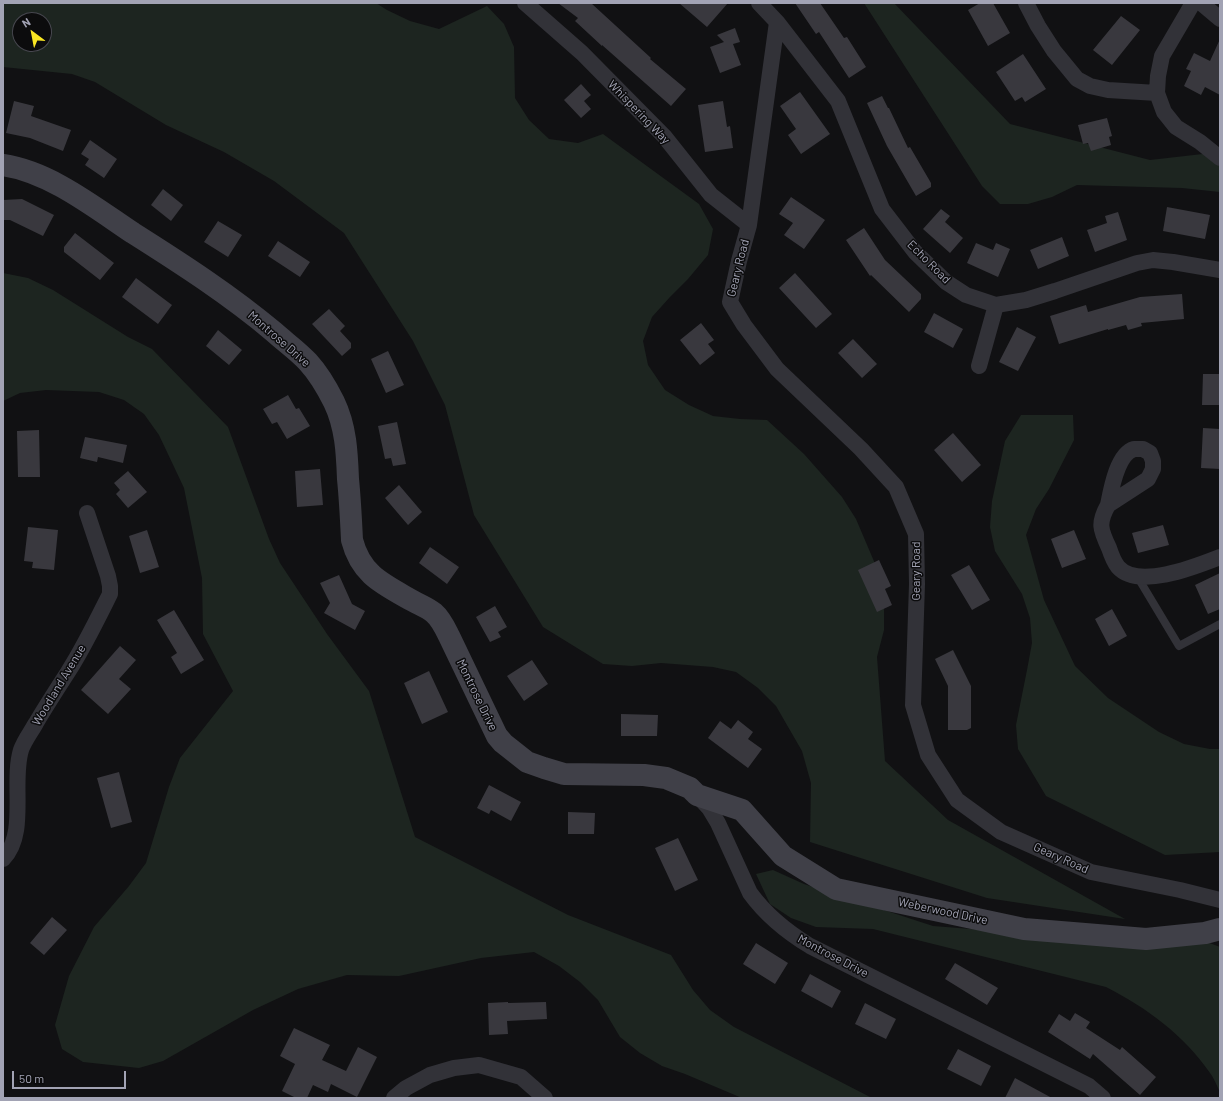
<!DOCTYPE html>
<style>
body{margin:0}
#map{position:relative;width:1223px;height:1101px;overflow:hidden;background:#111113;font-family:Barlow,sans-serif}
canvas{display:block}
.frame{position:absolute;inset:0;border:4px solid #a2a3b4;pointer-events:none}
.north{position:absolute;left:12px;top:12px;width:40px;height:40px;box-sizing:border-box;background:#0c0c0d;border:1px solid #484850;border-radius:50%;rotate:328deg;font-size:11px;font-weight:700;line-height:16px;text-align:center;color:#a2a3b4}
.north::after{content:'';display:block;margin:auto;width:14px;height:18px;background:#f9e623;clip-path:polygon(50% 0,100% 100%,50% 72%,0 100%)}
.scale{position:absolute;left:12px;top:1071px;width:114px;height:18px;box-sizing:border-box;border:2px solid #a2a3b4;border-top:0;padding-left:5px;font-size:12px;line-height:14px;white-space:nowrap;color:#a2a3b4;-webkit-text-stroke:3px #0c0c0d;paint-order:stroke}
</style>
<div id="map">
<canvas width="1223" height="1101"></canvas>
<div class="frame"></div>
<div class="north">N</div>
<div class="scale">50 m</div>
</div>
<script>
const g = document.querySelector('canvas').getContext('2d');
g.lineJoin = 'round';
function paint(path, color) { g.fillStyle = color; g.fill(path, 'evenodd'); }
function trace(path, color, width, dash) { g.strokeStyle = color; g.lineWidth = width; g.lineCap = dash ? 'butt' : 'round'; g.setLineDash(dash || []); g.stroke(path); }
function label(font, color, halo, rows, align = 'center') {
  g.font = font + ' Barlow,sans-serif'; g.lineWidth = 3; g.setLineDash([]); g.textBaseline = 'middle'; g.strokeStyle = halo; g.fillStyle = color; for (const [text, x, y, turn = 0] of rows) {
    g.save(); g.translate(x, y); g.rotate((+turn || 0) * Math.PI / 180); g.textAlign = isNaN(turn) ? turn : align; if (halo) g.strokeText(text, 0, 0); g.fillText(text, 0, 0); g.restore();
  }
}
paint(new Path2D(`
 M 3,3 L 376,3 L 387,10 L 410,21 L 439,29 L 487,6 L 504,24 L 514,47 L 515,98 L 529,120 L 549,139 L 578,143 L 603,134 L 699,204 L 713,229 L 708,255 L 688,279 L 670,297 L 652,317 L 643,341 L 648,365 L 665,390 L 689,405 L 713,416 L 740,419 L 767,420 L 804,454 L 842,497 L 856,519 L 879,573 L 884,599 L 884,630 L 877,657 L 885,761 L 948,820 L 1125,919 L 987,898 L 810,842 L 811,783 L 802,751 L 776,706 L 758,688 L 736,672 L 713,667 L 661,663 L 632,666 L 603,664 L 543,627 L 474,515 L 445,405 L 413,341 L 344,233 L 274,181 L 224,152 L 166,125 L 95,82 L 72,74 L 3,67 ZM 20,20 L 44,20 L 44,44 L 20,44 Z
 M 864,3 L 894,3 L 1010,124 L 1150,160 L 1220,152 L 1220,192 L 1182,188 L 1077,185 L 1052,197 L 1028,204 L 1000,204 L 982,186 Z
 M 3,273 L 28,278 L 53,290 L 128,337 L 152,349 L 228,427 L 269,539 L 280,563 L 327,634 L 369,691 L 415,837 L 568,915 L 671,955 L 693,990 L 710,1010 L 734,1027 L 872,1098 L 742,1098 L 685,1074 L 662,1066 L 640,1053 L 620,1037 L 598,1000 L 580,982 L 559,966 L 534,952 L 481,958 L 399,976 L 347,975 L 298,989 L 253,1010 L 163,1061 L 139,1068 L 83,1062 L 62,1049 L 55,1025 L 69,976 L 94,927 L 129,886 L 146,863 L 169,787 L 180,758 L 233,691 L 203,634 L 202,578 L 184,488 L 159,435 L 144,414 L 124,400 L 99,392 L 46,390 L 20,393 L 3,401 Z
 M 1021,415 L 1073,415 L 1074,440 L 1049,489 L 1036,509 L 1026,535 L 1044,600 L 1075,666 L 1108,698 L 1159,732 L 1184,744 L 1210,749 L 1220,749 L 1220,852 L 1165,855 L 1046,796 L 1018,749 L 1016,725 L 1027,670 L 1032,643 L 1030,618 L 1022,594 L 995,551 L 990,527 L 992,501 L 1005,441 Z
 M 773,870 L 804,884 L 933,926 L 1162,944 L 1207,942 L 1220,947 L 1220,1092 C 1217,1086 1214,1078 1210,1073 C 1184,1035 1147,1008 1106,987 L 873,929 L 816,927 L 791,918 L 770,904 L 756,874 Z`), '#1d2520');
paint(new Path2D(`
 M 558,3 L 591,3 L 651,58 L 650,59 L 686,89 L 671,106 L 602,45 L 602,46 L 575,21 L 578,18 Z
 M 679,3 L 728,3 L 707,27 Z
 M 795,3 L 820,3 L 844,38 L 847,37 L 866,67 L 849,78 L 819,32 L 816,34 Z
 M 980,3 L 993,3 L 1010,33 L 988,46 L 968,10 Z
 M 1121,16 L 1140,30 L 1112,65 L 1093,50 Z
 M 735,28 L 740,42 L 733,44 L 741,65 L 720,73 L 710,47 L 724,42 L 717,35 Z
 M 1220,39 L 1220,95 L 1205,87 L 1201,95 L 1184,86 L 1191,71 L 1186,69 L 1194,53 L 1210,61 Z
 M 1023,54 L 1046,89 L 1025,102 L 1022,97 L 1015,101 L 996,72 Z
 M 581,84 L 591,95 L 584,101 L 591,109 L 581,118 L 564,100 Z
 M 800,92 L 830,134 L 801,154 L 788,135 L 796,129 L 780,106 Z
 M 882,96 L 888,108 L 889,108 L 908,148 L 910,147 L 931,183 L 931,187 L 916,196 L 887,146 L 867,103 Z
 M 14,101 L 34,106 L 31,116 L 71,130 L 63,151 L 30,138 L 6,133 Z
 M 723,101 L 727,127 L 730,126 L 733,148 L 705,152 L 698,105 Z
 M 1107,118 L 1112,136 L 1109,137 L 1111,145 L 1091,151 L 1088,143 L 1083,144 L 1078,125 Z
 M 90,140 L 117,159 L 104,178 L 85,165 L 89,159 L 81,154 Z
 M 163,189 L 183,205 L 171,221 L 151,205 Z
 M 791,197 L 825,220 L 804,249 L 784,235 L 793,223 L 779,214 Z
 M 22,199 L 54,215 L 43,236 L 10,220 L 3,220 L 3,200 Z
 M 1167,207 L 1210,215 L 1205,239 L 1163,231 Z
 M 941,209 L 950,216 L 945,222 L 963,238 L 950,253 L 923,229 Z
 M 1118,212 L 1127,240 L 1095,252 L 1087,230 L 1107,223 L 1105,216 Z
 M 218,221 L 242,235 L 228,257 L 204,242 Z
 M 864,228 L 885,260 L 921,294 L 921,299 L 909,312 L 871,275 L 870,276 L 846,240 Z
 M 75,233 L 114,263 L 100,280 L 64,252 L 64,247 Z
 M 1062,237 L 1069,256 L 1038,269 L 1030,250 Z
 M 278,241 L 310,262 L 300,277 L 268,256 Z
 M 976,243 L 993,250 L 996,243 L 1010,249 L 998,277 L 967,263 Z
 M 795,273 L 832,314 L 816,328 L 779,288 Z
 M 136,278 L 172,305 L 158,324 L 122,297 Z
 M 1182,294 L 1184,319 L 1141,323 L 1142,326 L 1128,330 L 1126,325 L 1108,330 L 1108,329 L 1059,344 L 1050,316 L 1086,305 L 1088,312 L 1140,297 Z
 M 329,309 L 345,326 L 340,331 L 351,343 L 351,348 L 342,356 L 312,324 Z
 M 934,313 L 963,329 L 953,348 L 924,332 Z
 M 701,323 L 714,340 L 708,344 L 715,353 L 700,365 L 680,340 Z
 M 1017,327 L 1036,337 L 1018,371 L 999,362 Z
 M 218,330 L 242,350 L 229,365 L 206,346 Z
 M 853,339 L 877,364 L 862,378 L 838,353 Z
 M 388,351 L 404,385 L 386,393 L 371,359 Z
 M 1203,374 L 1220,374 L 1220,405 L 1202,405 Z
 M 288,395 L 296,409 L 299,408 L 310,426 L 287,439 L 277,422 L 272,424 L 263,409 Z
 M 397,422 L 406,464 L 393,466 L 391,458 L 385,459 L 378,426 Z
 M 1203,428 L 1220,429 L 1220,469 L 1201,468 Z
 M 39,430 L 40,477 L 18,477 L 17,431 Z
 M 953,433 L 981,465 L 962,482 L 934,450 Z
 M 85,437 L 127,445 L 123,463 L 98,457 L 97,462 L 80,458 Z
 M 320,469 L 323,505 L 297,507 L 295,471 Z
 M 128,471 L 147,492 L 128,508 L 116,494 L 120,490 L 114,483 Z
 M 399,485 L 422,512 L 408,525 L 385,498 Z
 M 1163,525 L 1169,545 L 1138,553 L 1132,533 Z
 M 28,527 L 58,530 L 54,570 L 32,568 L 33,562 L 24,561 Z
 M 147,530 L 159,567 L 140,573 L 129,536 Z
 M 1074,530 L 1086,559 L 1062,568 L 1051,539 Z
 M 430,547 L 459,567 L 447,584 L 419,563 Z
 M 879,560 L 891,586 L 885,589 L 892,605 L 877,612 L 858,570 Z
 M 969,565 L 990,600 L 972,610 L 951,575 Z
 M 1220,573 L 1220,609 L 1208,614 L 1195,585 Z
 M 339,575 L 352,604 L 365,611 L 355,630 L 324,613 L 330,603 L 320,583 Z
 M 495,606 L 507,627 L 498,632 L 501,637 L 490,642 L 476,617 Z
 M 1112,609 L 1127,636 L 1109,646 L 1095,619 Z
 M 174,610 L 204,660 L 181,674 L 171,657 L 177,653 L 157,620 Z
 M 120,646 L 136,660 L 119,679 L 131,689 L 108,714 L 81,690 Z
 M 953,650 L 971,686 L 971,728 L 967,730 L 948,730 L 948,686 L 935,659 Z
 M 532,660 L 548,684 L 524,701 L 507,676 Z
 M 429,671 L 448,712 L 422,724 L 404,683 Z
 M 621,714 L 658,715 L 657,736 L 621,736 Z
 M 738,720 L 753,732 L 748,739 L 762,749 L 748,768 L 708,738 L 720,721 L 731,729 Z
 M 119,772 L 132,822 L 111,828 L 97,778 Z
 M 489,785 L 521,802 L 511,821 L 491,810 L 489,814 L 477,808 Z
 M 568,812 L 595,813 L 594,834 L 568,834 Z
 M 678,838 L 698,880 L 675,891 L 655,848 Z
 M 52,917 L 67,930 L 44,955 L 30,943 Z
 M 756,943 L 788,963 L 775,984 L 743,964 Z
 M 955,963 L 998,988 L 987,1005 L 945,979 Z
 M 810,974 L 841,991 L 832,1008 L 801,991 Z
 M 508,1002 L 508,1003 L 546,1002 L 547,1019 L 507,1021 L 508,1034 L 489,1035 L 488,1003 Z
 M 865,1003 L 896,1019 L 886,1039 L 855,1024 Z
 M 1075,1013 L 1090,1022 L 1086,1028 L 1120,1050 L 1122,1047 L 1156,1077 L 1140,1095 L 1093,1054 L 1090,1059 L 1048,1032 L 1059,1014 L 1070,1021 Z
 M 294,1028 L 330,1045 L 322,1060 L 346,1071 L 358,1047 L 377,1057 L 357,1097 L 331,1084 L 328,1092 L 313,1085 L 307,1098 L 296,1098 L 282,1091 L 295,1064 L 280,1056 Z
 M 958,1049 L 991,1066 L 981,1086 L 947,1069 Z
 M 1015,1078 L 1052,1098 L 1005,1098 Z`), '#39383e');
trace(new Path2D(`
 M 1137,576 L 1179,646 L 1220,624`), '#323238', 8);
trace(new Path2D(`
 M 525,3 L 582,53 L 664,136 L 711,195 L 749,225
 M 759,3 L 777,22 L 838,101 L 882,209 L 915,252 L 946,282 L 966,295 L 996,305 L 1026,300 L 1055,291 L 1137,263 L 1153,260 L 1173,262 L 1220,270
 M 1026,3 L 1038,26 L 1054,51 L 1077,79 L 1090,86 L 1108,90 L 1157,93
 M 1193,3 L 1162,56 L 1158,76 L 1157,93 L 1164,112 L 1176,127 L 1200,142 L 1220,158
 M 1201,3 L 1220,19
 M 777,22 L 749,225 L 739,261 L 730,302 L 744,325 L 777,369 L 861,449 L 896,487 L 916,534 L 917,584 L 913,705 L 928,755 L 957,800 L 1001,832 L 1091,872 L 1180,890 L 1220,900
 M 979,366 L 996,305
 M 1143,449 L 1150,453 L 1153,461 L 1153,469 L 1148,479 L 1108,505 C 1111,490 1117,454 1134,449 C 1136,449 1140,449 1143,449 Z
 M 1108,505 C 1098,523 1100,529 1109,548 C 1111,554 1114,562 1118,567 C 1138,590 1197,566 1220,557
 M 697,795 L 709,808 L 718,823 L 750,893 C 766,915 787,932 810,946 L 1089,1086 L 1103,1098
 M 3,859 C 28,834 11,782 21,750 C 24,741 31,732 36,723 C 46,706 57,689 68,672 C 84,647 97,620 110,594 L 110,586 L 108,576 L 87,513
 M 394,1098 L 406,1088 L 430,1075 L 454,1068 L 479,1065 L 521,1077 L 545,1098`), '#323238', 16);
trace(new Path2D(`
 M 3,165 C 50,172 94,207 133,233 C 182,264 230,295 274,332 C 285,342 298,351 308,362 C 319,374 327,388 334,402 C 346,427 347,453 348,479 C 350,499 351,519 352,540 C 361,575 383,584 413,601 C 420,605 428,608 434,613 C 441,619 445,628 449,636 L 497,736 L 503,743 L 527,762 L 544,768 L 564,774 L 644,775 L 666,778 L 690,788 L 697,795 L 742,810 L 783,856 L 836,889 L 1024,929 L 1146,939 L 1205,933 L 1220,929`), '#404048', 22);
label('12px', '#a2a3b4', '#0c0c0d', [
 ["Whispering Way",639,112,46],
 ["Echo Road",929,262,45],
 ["Geary Road",738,268,-76],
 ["Montrose Drive",279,339,41],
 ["Geary Road",916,571,-90],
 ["Woodland Avenue",59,685,-59],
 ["Montrose Drive",477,695,64],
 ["Geary Road",1061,858,24],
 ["Weberwood Drive",943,911,12],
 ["Montrose Drive",833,956,28]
]);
</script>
